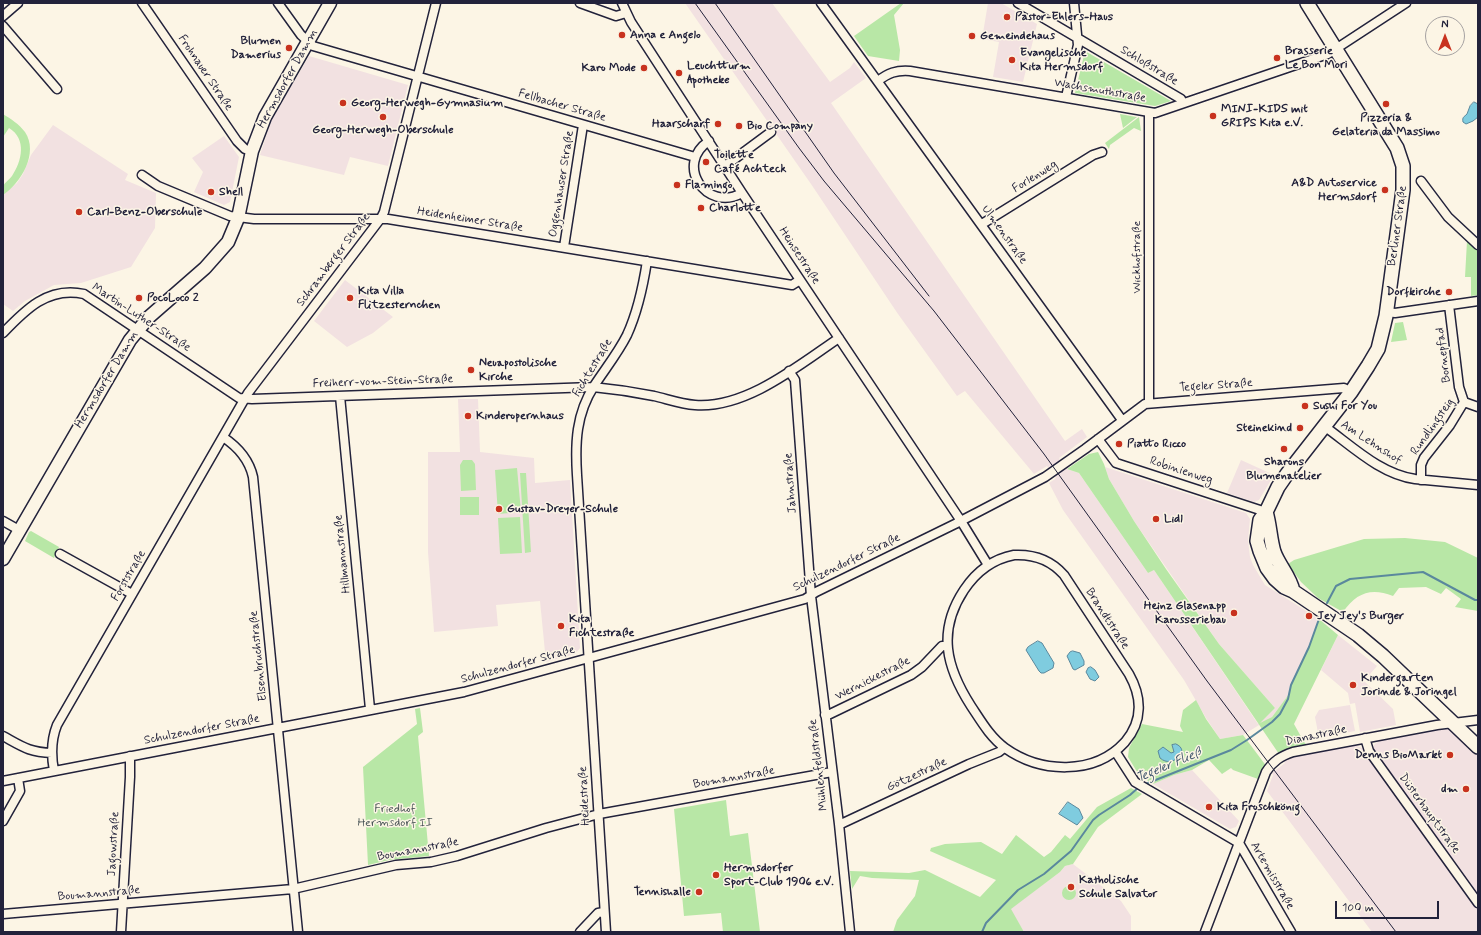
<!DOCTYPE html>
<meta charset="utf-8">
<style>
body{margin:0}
#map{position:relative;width:1481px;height:935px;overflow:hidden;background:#fcf5e5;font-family:Mynerve,sans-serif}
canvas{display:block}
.frame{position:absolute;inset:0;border:4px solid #22223b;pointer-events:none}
.north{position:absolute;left:1425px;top:16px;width:40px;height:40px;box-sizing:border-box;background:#fcf5e5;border:1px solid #a5a1a1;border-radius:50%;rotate:0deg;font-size:11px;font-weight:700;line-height:16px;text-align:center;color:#22223b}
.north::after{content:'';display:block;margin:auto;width:14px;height:18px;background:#c8321e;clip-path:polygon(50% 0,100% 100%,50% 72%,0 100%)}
.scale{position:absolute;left:1335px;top:901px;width:104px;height:18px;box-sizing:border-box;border:2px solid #22223b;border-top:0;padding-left:5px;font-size:12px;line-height:14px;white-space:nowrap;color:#22223b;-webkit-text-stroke:3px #fcf5e5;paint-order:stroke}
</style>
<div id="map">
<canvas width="1481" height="935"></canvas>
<div class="frame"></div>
<div class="north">N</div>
<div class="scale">100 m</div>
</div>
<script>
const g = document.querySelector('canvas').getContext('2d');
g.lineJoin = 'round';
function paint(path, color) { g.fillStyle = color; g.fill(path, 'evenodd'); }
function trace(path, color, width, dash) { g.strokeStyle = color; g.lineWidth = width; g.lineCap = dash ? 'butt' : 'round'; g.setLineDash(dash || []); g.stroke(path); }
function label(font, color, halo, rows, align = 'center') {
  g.font = font + ' Mynerve,sans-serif'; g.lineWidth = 3; g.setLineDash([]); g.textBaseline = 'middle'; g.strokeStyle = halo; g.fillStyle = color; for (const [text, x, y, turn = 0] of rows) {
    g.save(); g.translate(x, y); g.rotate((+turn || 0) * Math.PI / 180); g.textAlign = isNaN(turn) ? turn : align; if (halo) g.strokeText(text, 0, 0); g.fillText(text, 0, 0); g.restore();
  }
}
paint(new Path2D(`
 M 685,3 L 772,3 L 830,82 L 850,68 L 854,62 L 866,78 L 831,103 L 1065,441 L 1082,429 L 1087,437 L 1059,458 L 1067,469 L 1079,473 L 1148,573 L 1154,570 L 1258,724 L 1275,708 L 1219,644 L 1134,521 L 1109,479 L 1105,467 L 1246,513 L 1250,519 L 1248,540 L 1250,557 L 1253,565 L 1265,585 L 1319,619 L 1309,647 L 1291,685 L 1289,694 L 1272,717 L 1243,735 L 1220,739 L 1206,718 L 1184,680 L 1063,510 L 1049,483 L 1055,479 L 1056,477 L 1047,466 L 1034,474 L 965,391 L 957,396 L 898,314 L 811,184 Z
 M 988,3 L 1001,3 L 1037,24 L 1023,82 L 993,77 L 999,42 L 982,39 Z
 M 309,56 L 408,85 L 388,166 L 350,157 L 344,175 L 260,155 L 271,121 Z
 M 53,125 L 128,174 L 125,180 L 156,193 L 155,228 L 131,267 L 81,283 L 54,285 L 25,301 L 13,311 L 3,304 L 3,195 L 17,183 L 23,174 L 31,155 Z
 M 224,136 L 239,157 L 230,202 L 224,205 L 194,192 L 203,172 L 192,158 Z
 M 345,280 L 393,317 L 373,333 L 347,347 L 314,321 Z
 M 458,399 L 478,399 L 480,452 L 534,458 L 535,483 L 570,480 L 580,648 L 575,654 L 546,662 L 540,601 L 496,605 L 498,626 L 434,632 L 428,552 L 428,452 L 460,452 Z
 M 1241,460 L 1274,475 L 1259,500 L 1254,502 L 1227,493 Z
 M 1338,635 L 1377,666 L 1364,681 L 1393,709 L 1396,725 L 1360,732 L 1355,703 L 1350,704 L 1348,693 L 1321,670 Z
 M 1350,705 L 1355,731 L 1319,738 L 1315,717 L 1319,710 Z
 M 1445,728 L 1451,730 L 1478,756 L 1478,895 L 1373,751 L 1374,745 L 1379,740 Z
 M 1354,745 L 1362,748 L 1478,910 L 1478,932 L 1372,932 L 1267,791 L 1273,775 L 1272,773 L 1285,763 L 1284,761 L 1294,754 Z
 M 1192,770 L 1239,821 L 1236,827 L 1230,829 L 1153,784 L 1174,775 Z
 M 1073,864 L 1121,901 L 1131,916 L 1131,932 L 1024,932 L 1010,909 L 1060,872 L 1065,866 Z`), '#f2e1e1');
paint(new Path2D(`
 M 901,3 L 904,3 L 894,15 L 900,50 L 899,61 L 868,56 L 854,36 Z
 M 1085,51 L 1171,101 L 1155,106 L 1075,93 Z
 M 3,114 C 11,119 19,124 25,132 C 39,153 21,183 3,195 C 3,193 2,188 3,186 C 5,182 10,179 12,176 C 22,161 27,139 9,128 L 3,137 Z
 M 1120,114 L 1136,117 L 1137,117 L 1123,128 Z
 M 1139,117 L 1141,131 L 1134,128 L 1110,145 L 1109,149 L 1105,143 Z
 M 1467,241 L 1478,251 L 1478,295 L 1471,296 L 1471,277 L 1465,277 Z
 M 1403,322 L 1407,340 L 1391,342 L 1395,323 Z
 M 1098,452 L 1104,464 L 1109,479 L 1134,521 L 1166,569 L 1219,644 L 1275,708 L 1260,723 L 1272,717 L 1289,694 L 1291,685 L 1309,647 L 1319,619 L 1338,635 L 1294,724 L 1304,742 L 1307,745 L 1285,750 L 1279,754 L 1154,570 L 1148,573 L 1079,473 L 1067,469 L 1089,454 Z
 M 463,460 L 472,460 L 475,464 L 476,490 L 461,491 L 460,465 Z
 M 517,468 L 521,512 L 498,514 L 495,470 Z
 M 520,473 L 526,473 L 531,552 L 525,553 Z
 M 460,497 L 479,497 L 479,515 L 460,515 Z
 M 520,517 L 522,553 L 500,554 L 498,518 Z
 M 31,531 L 59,547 L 54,558 L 25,541 L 29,532 Z
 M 1405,538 L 1445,542 L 1478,558 L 1478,611 L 1455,607 L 1461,599 L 1446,588 L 1441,594 L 1426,587 L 1399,588 L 1393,596 C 1371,587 1356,593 1343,612 L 1318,598 L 1301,582 L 1288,564 L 1294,560 L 1364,539 Z
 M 1196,700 L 1206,719 L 1220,739 L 1243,735 L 1267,767 L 1258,779 L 1233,770 L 1231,768 L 1222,774 L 1209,760 L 1192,770 L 1174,775 L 1153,784 L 1139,775 L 1128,757 L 1129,748 L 1142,724 L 1183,732 L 1180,726 L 1183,710 Z
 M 420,708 L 423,732 L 418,736 L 429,856 L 389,860 L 368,865 L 363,767 L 417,724 L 415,709 Z
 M 1131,788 L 1142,794 L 1098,827 L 1073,864 L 1065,866 L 1060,872 L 1011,909 L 1024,932 L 893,932 L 897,920 L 915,896 L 919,880 L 872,878 L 860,876 L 852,889 L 850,871 L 909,873 L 925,870 L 980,897 L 996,880 L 930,851 L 931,848 L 945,844 L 981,842 L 1002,854 L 1016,835 L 1044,857 L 1051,852 L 1065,835 L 1070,839 L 1097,807 Z
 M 726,800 L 730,836 L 748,833 L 760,932 L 723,932 L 721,913 L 684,916 L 674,809 Z
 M1062 893a7 7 0 1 1 14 0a7 7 0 1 1-14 0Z`), '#b8e7a6');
const water = new Path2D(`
 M 1474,102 L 1478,104 L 1478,117 L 1473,121 L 1466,124 L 1463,122 C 1462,117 1464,117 1467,114 L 1470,106 Z
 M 1038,641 L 1042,643 L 1054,663 L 1053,668 L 1044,673 L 1041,673 L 1039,671 L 1026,650 L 1028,647 Z
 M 1073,651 L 1080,653 L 1084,661 L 1084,665 L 1075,670 L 1073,669 L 1067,656 L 1070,652 Z
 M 1091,667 L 1095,670 L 1099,677 L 1095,681 L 1090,679 L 1086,672 L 1088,668 Z
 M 1176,744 C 1183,747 1183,752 1180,758 C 1172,761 1167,764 1160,758 L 1158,751 L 1163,747 L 1171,753 L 1174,752 L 1172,745 Z
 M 1068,802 L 1079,809 L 1083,818 L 1077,825 L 1059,814 Z`);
paint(water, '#7fccdf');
trace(water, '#5a889d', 1);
trace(new Path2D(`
 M 1327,603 L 1336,586 L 1350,579 L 1423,572 L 1475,600 L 1478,600
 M 1143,785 L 1231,750 L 1247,740 L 1272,722 L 1280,714 L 1288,699 L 1291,685 L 1309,647 L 1319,619
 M 982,932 L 986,923 L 1018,890 L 1044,874 L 1071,851 L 1093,820 L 1099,815 L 1130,795 L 1139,787`), '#5a889d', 2);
const street = new Path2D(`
 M 142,3 L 237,141 L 245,149 L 252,151
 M 278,3 L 301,35 L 313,46 L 695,157
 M 580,3 L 616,16 L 626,13
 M 622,3 L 631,22 L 742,193 L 961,521 L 988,565
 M 821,3 L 1122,420
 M 1018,3 L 1181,99 L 1183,103
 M 3,16 L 18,3
 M 3,26 L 57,89
 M 878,81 C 888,73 896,70 910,71 L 1155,113 L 1328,54 L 1406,3
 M 1066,97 L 1078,45 L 1074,3
 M 1149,112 L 1149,402
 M 709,141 C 674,164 706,213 742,193
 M 725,166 L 771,132
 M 142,175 L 158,186 L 230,216 L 254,219 L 388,219 L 792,285 L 800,280
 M 1421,181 L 1448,217 L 1478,245
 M 982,224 L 1093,155 L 1102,152
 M 564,247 L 583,125
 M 1449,305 L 1459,387 L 1464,402
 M 1387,312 L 1395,313 L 1478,301
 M 3,333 C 25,310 48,286 84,294 L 239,398 L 252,399 L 593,387 C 614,389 634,392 654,396 C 667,399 681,404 695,405 C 746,409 799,365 839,338
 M 789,371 L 795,380 L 811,596 L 839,824 L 850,932
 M 340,396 L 370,709
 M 1464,402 L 1478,407
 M 1324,426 C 1352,446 1380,474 1415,479 L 1478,485
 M 223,437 C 238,447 249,459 253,477 L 298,932
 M 1098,439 L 1116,463 L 1266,512
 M 1421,480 L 1421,465 L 1424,458 L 1450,425 L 1464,402
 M 3,521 L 19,530
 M 60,554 L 132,594
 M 1014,555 C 1034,554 1051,560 1064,575 L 1129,674 C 1142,697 1143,721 1125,742 C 1094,776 1040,773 1005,748 C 990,737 981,721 971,706 C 946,667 937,631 964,590 C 976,572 993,559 1014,555 Z
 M 825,715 L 830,714 L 911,675 L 922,667 L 942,646 L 947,646
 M 3,736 C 23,747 29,752 52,753
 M 1365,738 L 1369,751 L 1478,903
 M 1115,751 L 1135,782 L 1239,843 L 1291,932
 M 54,771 C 51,755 51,740 57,725 L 248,393 L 381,218 L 384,212 L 436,3
 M 3,781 L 464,692 L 805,599 L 816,592 L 955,524 L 1045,477 L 1085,449 L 1145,404 L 1344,388 L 1351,392
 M 3,821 L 20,791 L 18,778
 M 839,824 L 843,823 L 969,764 L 999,752 L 1004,748
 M 3,914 L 293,889 L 396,865 L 431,862 L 457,856 L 546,828 L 599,814 L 832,772
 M 121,932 L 130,777 L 130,756
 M 580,932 L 598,913 L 604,912
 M 606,932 L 577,475 C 575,443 576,414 594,386 C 605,369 618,353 627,335 C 638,311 643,287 647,261
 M 1205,932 L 1266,772 C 1273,761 1281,756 1293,752 L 1437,725 L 1478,720`);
const secondary = new Path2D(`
 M 3,559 L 130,340 L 149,317 L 205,268 L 228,242 L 238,218 L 252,151 L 265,117 L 330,3`);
const primary = new Path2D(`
 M 1307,3 L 1397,148 L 1403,166 L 1403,190 L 1386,316 L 1378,349 L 1368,366 L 1351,392 L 1287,474 L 1278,487 L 1266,512 L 1260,520 L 1257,541 L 1260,551 L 1267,568 L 1275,579 L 1284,587 L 1293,591 L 1358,635 L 1383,656 L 1478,747
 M 1266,512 C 1270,525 1270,539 1274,552 C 1279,566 1290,576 1293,591`);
trace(street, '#22223b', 11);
trace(secondary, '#22223b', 15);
trace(primary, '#22223b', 16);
trace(street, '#fcf5e5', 8);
trace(secondary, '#fcf5e5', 12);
trace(primary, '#fcf5e5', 13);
trace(new Path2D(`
 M 695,3 L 799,148 L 824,181 L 934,311 L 1044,454 L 1207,681 L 1396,932
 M 715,3 L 834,173 L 929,296`), '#22223b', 1);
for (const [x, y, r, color] of [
 [1007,17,4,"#c8321e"],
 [622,35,4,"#c8321e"],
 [972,36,4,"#c8321e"],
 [289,48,4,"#c8321e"],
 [1277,58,4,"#c8321e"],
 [1012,60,4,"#c8321e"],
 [644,68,4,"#c8321e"],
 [679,73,4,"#c8321e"],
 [343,103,4,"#c8321e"],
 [1386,104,4,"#c8321e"],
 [1213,116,4,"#c8321e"],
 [383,117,4,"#c8321e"],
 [718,124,4,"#c8321e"],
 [739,126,4,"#c8321e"],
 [706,162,4,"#c8321e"],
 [677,185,4,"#c8321e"],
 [1385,190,4,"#c8321e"],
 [211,192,4,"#c8321e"],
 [701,208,4,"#c8321e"],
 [79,212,4,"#c8321e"],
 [1449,292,4,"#c8321e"],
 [139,298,4,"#c8321e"],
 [350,298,4,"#c8321e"],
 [471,370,4,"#c8321e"],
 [1305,406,4,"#c8321e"],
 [468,416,4,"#c8321e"],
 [1300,428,4,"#c8321e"],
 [1119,444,4,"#c8321e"],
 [1284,449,4,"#c8321e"],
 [499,509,4,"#c8321e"],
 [1156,519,4,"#c8321e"],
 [1234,613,4,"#c8321e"],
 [1309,616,4,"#c8321e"],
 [561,626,4,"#c8321e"],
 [1353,685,4,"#c8321e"],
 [1450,755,4,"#c8321e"],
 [1466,789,4,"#c8321e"],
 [1209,807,4,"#c8321e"],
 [716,875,4,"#c8321e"],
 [1071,887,4,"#c8321e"],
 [699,892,4,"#c8321e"]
]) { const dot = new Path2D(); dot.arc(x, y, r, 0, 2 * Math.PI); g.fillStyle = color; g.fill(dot); trace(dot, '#fcf5e5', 1.5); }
label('bold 12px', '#22223b', '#fcf5e5', [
 ["Pastor-Ehlers-Haus",1015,17],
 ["Anna e Angelo",630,35],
 ["Gemeindehaus",980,36],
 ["Blumen",281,41,"right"],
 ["Damerius",281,55,"right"],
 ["Brasserie",1285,51],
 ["Le Bon Mori",1285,65],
 ["Evangelische",1020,53],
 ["Kita Hermsdorf",1020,67],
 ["Leuchtturm",687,66],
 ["Apotheke",687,80],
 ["Karo Mode",636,68,"right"],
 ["Georg-Herwegh-Gymnasium",351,103],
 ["MINI-KIDS mit",1221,109],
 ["GRIPS Kita e.V.",1221,123],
 ["Pizzeria &",1386,118,"center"],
 ["Gelateria da Massimo",1386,132,"center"],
 ["Haarscharf",710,124,"right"],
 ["Bio Company",747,126],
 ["Georg-Herwegh-Oberschule",383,130,"center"],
 ["Toilette",714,155],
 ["Café Achteck",714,169],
 ["A&D Autoservice",1377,183,"right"],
 ["Hermsdorf",1377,197,"right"],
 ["Flamingo",685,185],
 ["Shell",219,192],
 ["Charlotte",709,208],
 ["Carl-Benz-Oberschule",87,212],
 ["Kita Villa",358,291],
 ["Flitzesternchen",358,305],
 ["Dorfkirche",1441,292,"right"],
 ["PocoLoco 2",147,298],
 ["Neuapostolische",479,363],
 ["Kirche",479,377],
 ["Sushi For You",1313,406],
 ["Kinderopernhaus",476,416],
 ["Steinekind",1292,428,"right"],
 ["Piatto Ricco",1127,444],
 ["Sharons",1284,462,"center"],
 ["Blumenatelier",1284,476,"center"],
 ["Gustav-Dreyer-Schule",507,509],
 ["Lidl",1164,519],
 ["Heinz Glasenapp",1226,606,"right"],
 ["Karosseriebau",1226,620,"right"],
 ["Jey Jey's Burger",1317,616],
 ["Kita",569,619],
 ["Fichtestraße",569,633],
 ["Kindergarten",1361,678],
 ["Jorinde & Joringel",1361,692],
 ["Denns BioMarkt",1442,755,"right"],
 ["dm",1458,789,"right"],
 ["Kita Froschkönig",1217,807],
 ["Hermsdorfer",724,868],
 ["Sport-Club 1906 e.V.",724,882],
 ["Katholische",1079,880],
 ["Schule Salvator",1079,894],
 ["Tennishalle",691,892,"right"]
], 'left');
label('12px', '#22223b', '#fcf5e5', [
 ["Schloßstraße",1149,66,31],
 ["Frohnauer Straße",205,73,56],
 ["Hermsdorfer Damm",288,79,-61],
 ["Wachsmuthstraße",1100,91,10],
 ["Fellbacher Straße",562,106,16],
 ["Forlenweg",1035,177,-32],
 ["Oggenhauser Straße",562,184,-81],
 ["Heidenheimer Straße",470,220,9],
 ["Berliner Straße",1398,226,-82],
 ["Ulmenstraße",1004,235,54],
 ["Heinsestraße",799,256,57],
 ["Wickhofstraße",1137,257,-90],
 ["Schramberger Straße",334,260,-53],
 ["Martin-Luther-Straße",141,318,33],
 ["Bornepfad",1444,355,-97],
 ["Fichtestraße",593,368,-59],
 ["Hermsdorfer Damm",107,380,-59],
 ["Freiherr-vom-Stein-Straße",383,382,-2],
 ["Tegeler Straße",1216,386,-4],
 ["Rundlingsteig",1433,427,-55],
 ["Am Lehnshof",1371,443,33],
 ["Robinienweg",1181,471,18],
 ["Jahnstraße",791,483,-94],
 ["Hillmannstraße",343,554,-96],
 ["Schulzendorfer Straße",847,563,-26],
 ["Forststraße",129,576,-60],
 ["Brandtstraße",1107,619,57],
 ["Elsenbruchstraße",259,656,-96],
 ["Schulzendorfer Straße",518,665,-15],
 ["Wernickestraße",873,679,-27],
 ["Schulzendorfer Straße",202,730,-11],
 ["Dianastraße",1316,736,-12],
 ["Mühlenfeldstraße",819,765,-97],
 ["Götzestraße",917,775,-25],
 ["Boumannstraße",734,778,-10],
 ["Heidestraße",585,796,-93],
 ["Düsterhauptstraße",1429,814,54],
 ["Jagowstraße",114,844,-87],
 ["Boumannstraße",418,850,-11],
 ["Artemisstraße",1272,876,60],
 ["Boumannstraße",99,894,-5]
]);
label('12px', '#485356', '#fcf5e5', [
 ["Friedhof",395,809],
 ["Hermsdorf II",395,823]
]);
label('italic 13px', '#3e556c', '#fcf5e5', [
 ["Tegeler Fließ",1169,766,-23]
]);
</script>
